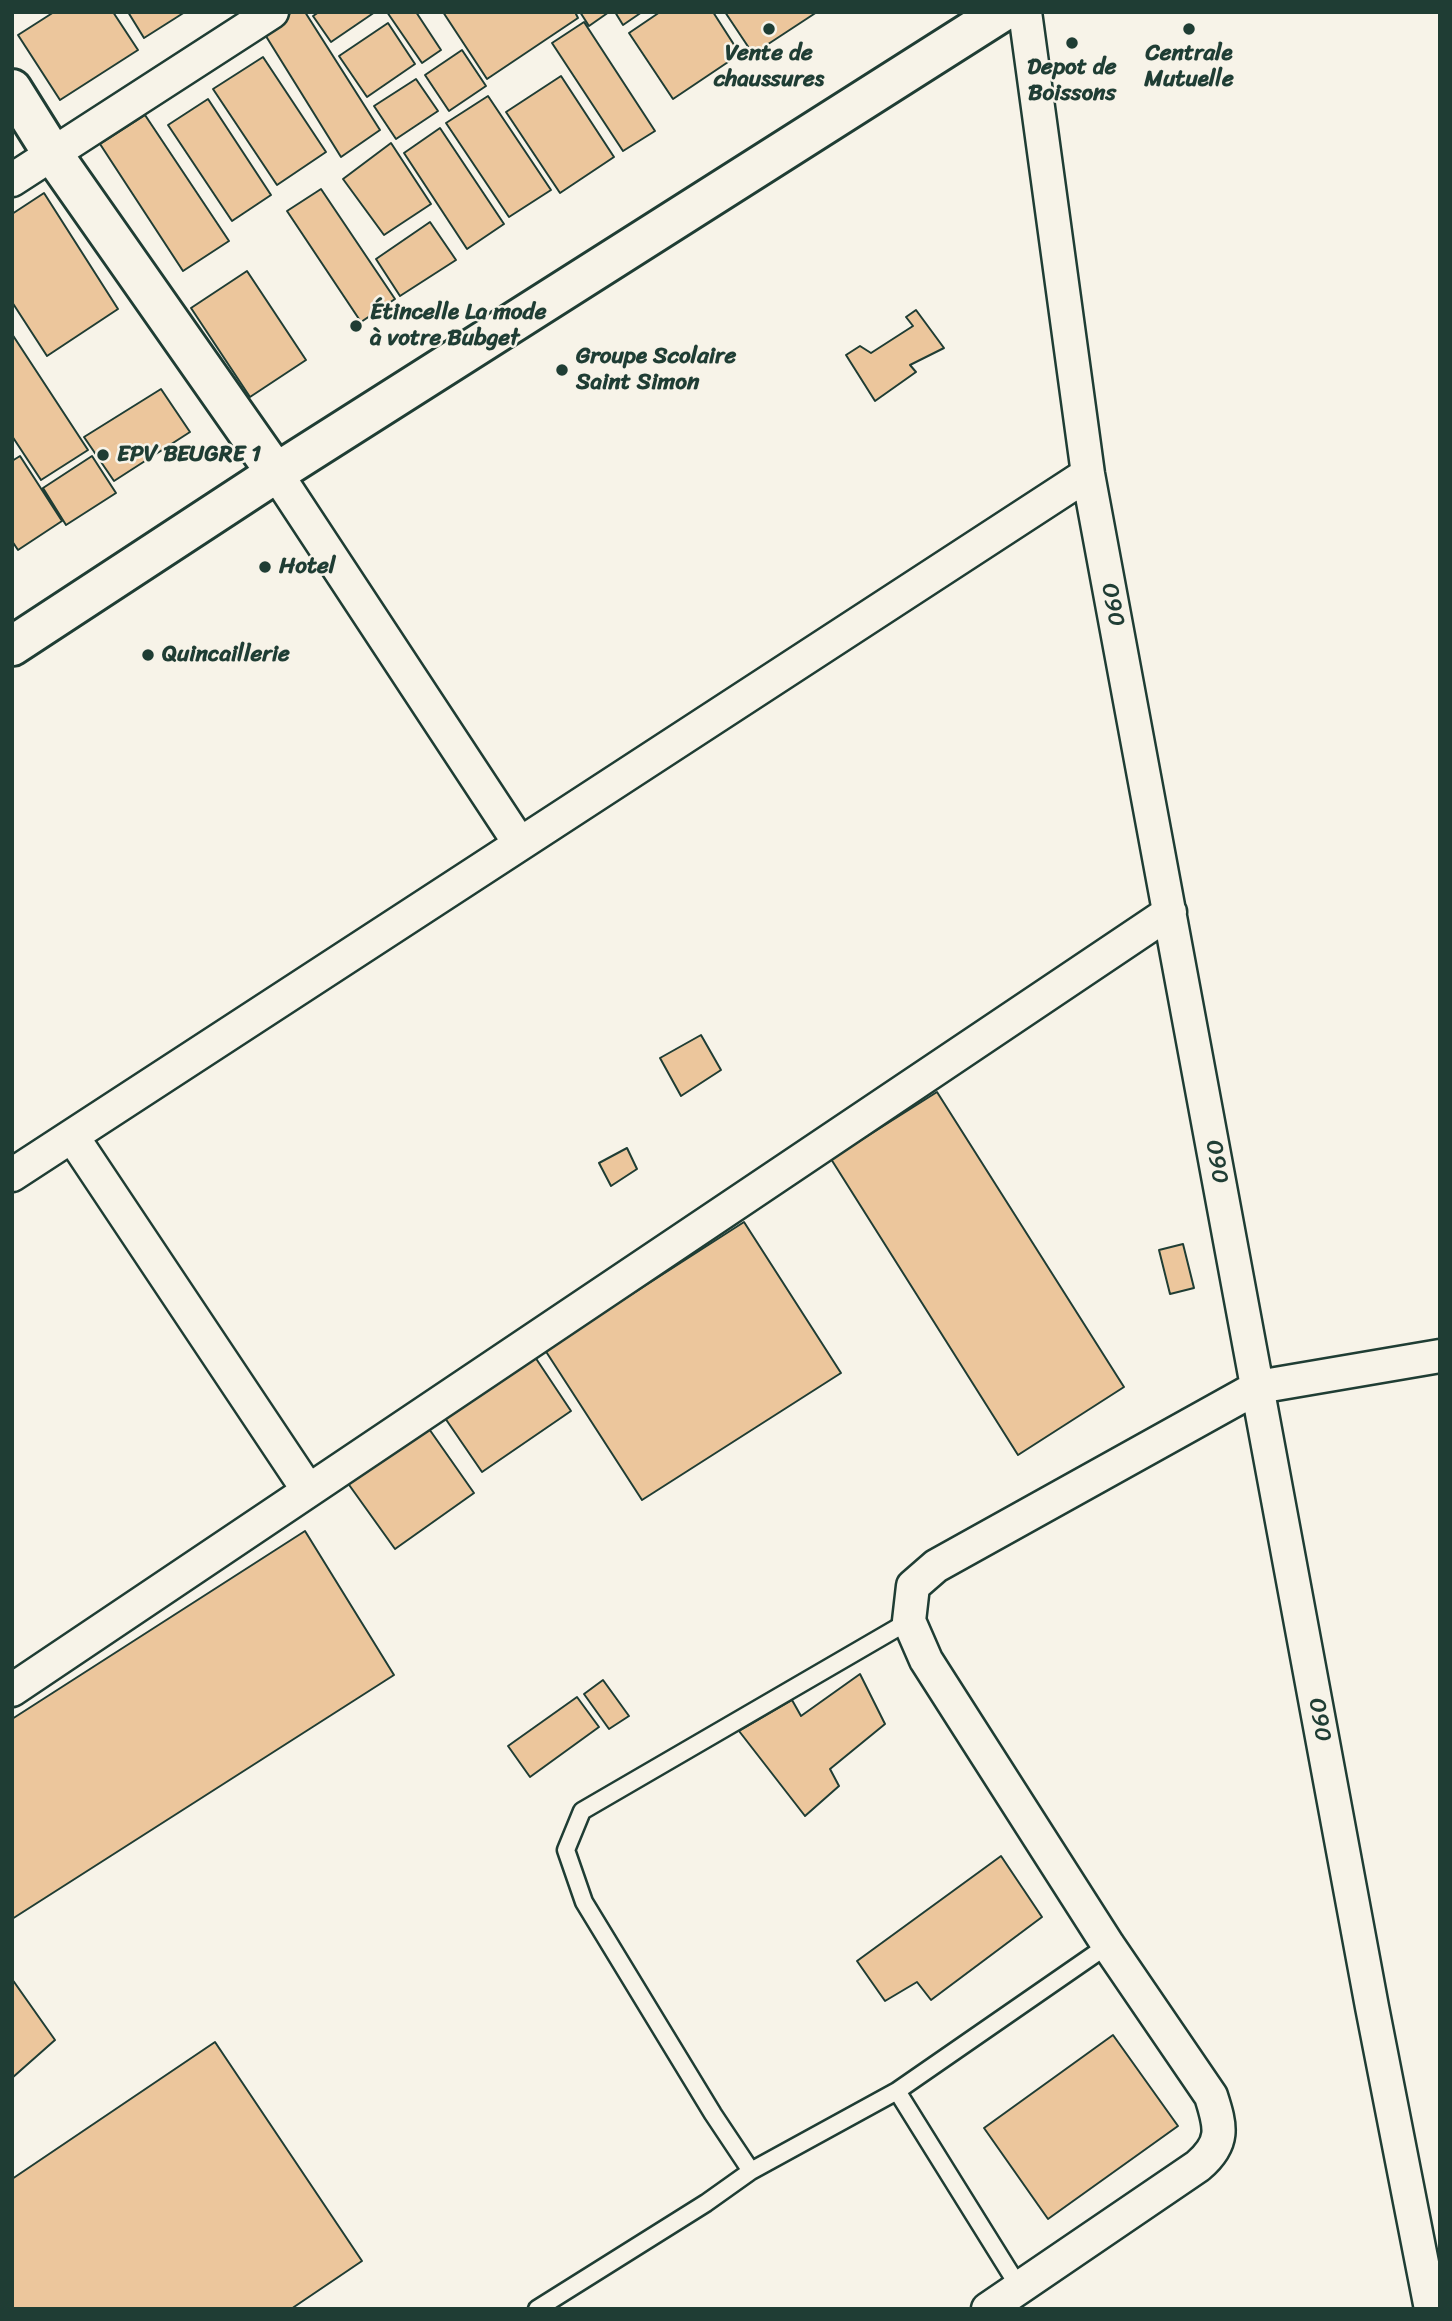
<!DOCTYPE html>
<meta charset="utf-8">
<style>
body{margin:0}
#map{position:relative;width:1452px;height:2321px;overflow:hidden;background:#f7f3e8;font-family:Sriracha,sans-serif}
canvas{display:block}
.frame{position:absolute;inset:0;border:14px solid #1f3d34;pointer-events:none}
</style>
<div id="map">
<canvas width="1452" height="2321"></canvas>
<div class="frame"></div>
</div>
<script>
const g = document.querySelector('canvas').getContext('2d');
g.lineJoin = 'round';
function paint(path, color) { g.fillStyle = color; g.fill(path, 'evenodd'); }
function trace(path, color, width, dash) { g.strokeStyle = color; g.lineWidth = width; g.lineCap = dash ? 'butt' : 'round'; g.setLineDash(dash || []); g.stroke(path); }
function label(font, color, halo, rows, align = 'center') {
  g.font = font + ' Sriracha,sans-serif'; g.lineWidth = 5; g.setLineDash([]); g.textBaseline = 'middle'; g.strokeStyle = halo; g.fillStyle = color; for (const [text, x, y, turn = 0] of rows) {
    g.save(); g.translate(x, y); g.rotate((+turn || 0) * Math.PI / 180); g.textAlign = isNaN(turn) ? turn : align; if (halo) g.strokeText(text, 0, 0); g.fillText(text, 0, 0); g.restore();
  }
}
const building = new Path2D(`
 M 54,12 L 113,12 L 138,50 L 60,100 L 18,35 Z
 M 128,12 L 185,12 L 144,38 Z
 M 292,12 L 305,12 L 380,130 L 341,157 L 264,33 Z
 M 319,12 L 375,12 L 331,42 L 313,16 Z
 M 387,12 L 416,12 L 441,50 L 422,63 Z
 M 443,12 L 575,12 L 578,18 L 487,79 Z
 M 580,12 L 609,12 L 589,26 Z
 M 615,12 L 642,12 L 623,25 Z
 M 660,12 L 713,12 L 740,54 L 673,99 L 629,33 Z
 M 725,12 L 817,12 L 753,54 Z
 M 584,22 L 655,131 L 623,151 L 552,43 Z
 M 388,23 L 415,64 L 367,97 L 339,56 Z
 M 462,50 L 486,86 L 449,111 L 425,75 Z
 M 263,57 L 326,152 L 277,185 L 213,89 Z
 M 561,76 L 614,157 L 560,193 L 506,112 Z
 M 416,79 L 438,111 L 396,139 L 374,106 Z
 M 488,96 L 551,190 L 509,217 L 446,123 Z
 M 208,99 L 271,195 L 232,221 L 168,125 Z
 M 145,115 L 229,241 L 183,271 L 100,144 Z
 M 440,128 L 504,224 L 467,249 L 404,153 Z
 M 391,143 L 431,204 L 384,235 L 343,179 Z
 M 321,189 L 395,299 L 361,322 L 287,211 Z
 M 44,193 L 118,309 L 47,356 L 12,302 L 12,214 Z
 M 430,222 L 456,260 L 400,296 L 376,259 Z
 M 247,271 L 306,360 L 250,397 L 191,308 Z
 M 916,310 L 944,348 L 910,365 L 916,372 L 875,401 L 846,355 L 860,346 L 871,353 L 913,326 L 906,317 Z
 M 12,334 L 88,450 L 41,480 L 12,436 Z
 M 161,389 L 190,432 L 114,481 L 84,437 Z
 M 20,456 L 62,521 L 18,550 L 12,541 L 12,461 Z
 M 92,456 L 116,493 L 66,525 L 43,488 Z
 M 701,1035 L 721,1070 L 681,1096 L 660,1058 Z
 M 937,1092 L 1124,1387 L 1018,1455 L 831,1159 Z
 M 627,1148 L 637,1169 L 611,1186 L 599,1163 Z
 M 744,1222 L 841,1373 L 642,1500 L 545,1350 Z
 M 1183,1244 L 1194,1288 L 1170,1294 L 1159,1250 Z
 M 535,1357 L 571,1411 L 482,1472 L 445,1418 Z
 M 427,1426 L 474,1493 L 395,1549 L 347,1482 Z
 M 305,1531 L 394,1675 L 12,1919 L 12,1719 Z
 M 860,1674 L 885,1724 L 830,1769 L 839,1786 L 805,1816 L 739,1731 L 792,1700 L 801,1716 Z
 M 603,1680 L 629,1716 L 609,1729 L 584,1694 Z
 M 577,1697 L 599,1727 L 530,1777 L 508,1746 Z
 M 1001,1856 L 1042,1917 L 931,2000 L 917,1982 L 885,2001 L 857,1961 Z
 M 12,1979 L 55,2040 L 12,2078 Z
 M 1113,2035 L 1178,2126 L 1048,2219 L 984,2128 Z
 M 215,2042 L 362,2261 L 291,2309 L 12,2309 L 12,2179 Z`);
paint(building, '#ecc69c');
trace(building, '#1f3d34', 2);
const lane = new Path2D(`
 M 897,2091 L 1019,2287
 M 751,2171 L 897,2091 L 1108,1945
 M 537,2309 L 706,2203 L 751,2171 L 713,2114 L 584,1902 L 566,1850 L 582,1811 L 909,1621`);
const street = new Path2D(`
 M 1025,12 L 1088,474 L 1372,2007 L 1431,2309
 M 12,180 L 272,12
 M 276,473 L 520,844
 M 72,1136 L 308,1490
 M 12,1175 L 1088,474
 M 12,1690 L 1170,912
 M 988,2309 L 1198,2166 C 1225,2143 1221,2127 1211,2096 L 1108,1945 L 926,1660 L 909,1621 L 913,1586 L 936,1566 L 1258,1387 L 1440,1356`);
const secondary = new Path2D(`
 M 12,89 L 52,153 L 276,473
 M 12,646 L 276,473 L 1002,12`);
trace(lane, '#1f3d34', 21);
trace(street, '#1f3d34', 37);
trace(secondary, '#1f3d34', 44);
trace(lane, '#f7f3e8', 16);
trace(street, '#f7f3e8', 32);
trace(secondary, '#f7f3e8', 38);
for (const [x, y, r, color] of [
 [769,29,7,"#1f3d34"],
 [1189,29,7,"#1f3d34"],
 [1072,43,7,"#1f3d34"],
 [356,326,7,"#1f3d34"],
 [562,370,7,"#1f3d34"],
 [103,455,7,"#1f3d34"],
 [265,567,7,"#1f3d34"],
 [148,655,7,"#1f3d34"]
]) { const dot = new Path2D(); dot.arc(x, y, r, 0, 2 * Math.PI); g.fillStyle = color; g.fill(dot); trace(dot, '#f7f3e8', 2.5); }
label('bold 23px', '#1f3d34', '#f7f3e8', [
 ["Vente de",769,54,"center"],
 ["chaussures",769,80,"center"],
 ["Centrale",1189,54,"center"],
 ["Mutuelle",1189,80,"center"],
 ["Depot de",1072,68,"center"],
 ["Boissons",1072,94,"center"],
 ["Étincelle La mode",370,313],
 ["à votre Bubget",370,339],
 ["Groupe Scolaire",576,357],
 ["Saint Simon",576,383],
 ["EPV BEUGRE 1",117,455],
 ["Hotel",279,567],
 ["Quincaillerie",162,655]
], 'left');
label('23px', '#1f3d34', '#f7f3e8', [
 ["O90",1112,605,79],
 ["O90",1216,1162,80],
 ["O90",1319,1720,80]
]);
</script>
